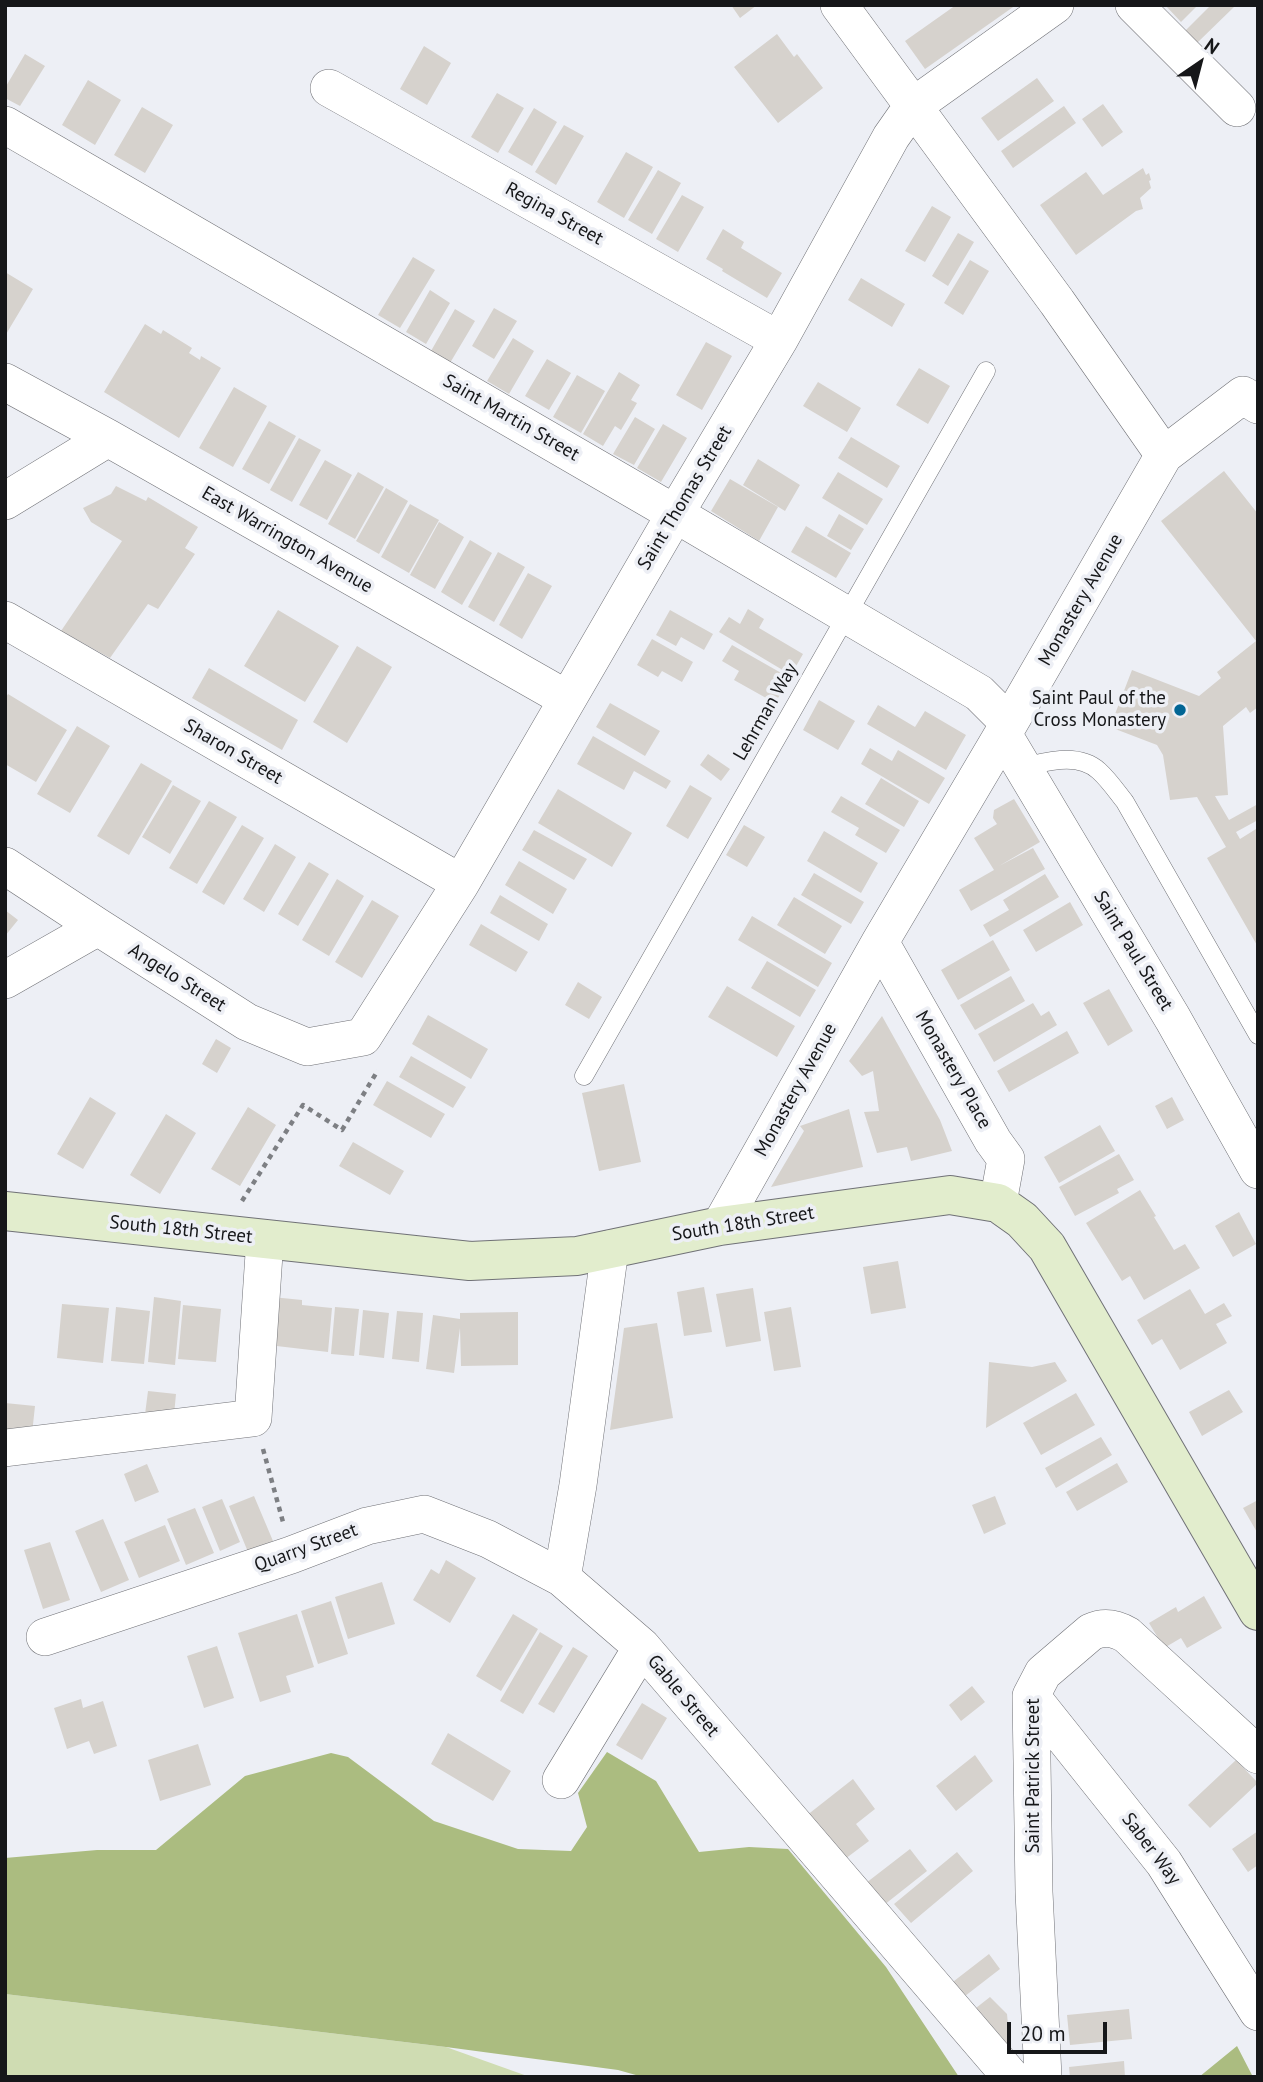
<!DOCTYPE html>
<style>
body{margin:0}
#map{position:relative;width:1263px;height:2082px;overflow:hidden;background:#edeff5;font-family:"PT Sans",sans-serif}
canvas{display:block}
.frame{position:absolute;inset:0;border:7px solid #161719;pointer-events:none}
.north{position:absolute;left:1165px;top:28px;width:70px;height:70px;-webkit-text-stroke:5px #edeff5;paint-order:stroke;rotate:35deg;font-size:19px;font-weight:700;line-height:28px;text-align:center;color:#161719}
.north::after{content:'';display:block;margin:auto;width:24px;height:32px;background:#161719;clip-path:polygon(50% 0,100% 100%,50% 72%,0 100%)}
.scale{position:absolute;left:1007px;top:2022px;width:100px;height:32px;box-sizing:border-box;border:4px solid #161719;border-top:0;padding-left:9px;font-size:21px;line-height:24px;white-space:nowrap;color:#161719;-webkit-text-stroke:5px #edeff5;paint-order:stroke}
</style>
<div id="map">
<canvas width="1263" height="2082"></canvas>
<div class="frame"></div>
<div class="north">N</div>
<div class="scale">20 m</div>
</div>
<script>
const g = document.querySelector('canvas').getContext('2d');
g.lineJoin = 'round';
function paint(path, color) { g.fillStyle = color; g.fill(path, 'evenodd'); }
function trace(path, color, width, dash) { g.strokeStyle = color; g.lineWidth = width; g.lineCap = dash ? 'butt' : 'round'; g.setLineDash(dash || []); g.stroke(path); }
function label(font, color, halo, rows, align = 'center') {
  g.font = font + ' "PT Sans",sans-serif'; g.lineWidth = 7; g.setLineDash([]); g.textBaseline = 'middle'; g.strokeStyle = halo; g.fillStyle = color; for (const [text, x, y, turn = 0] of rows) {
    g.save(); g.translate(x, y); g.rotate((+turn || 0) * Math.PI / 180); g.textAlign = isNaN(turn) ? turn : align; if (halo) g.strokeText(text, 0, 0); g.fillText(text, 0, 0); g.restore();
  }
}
paint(new Path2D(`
 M 5,1994 L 446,2047 L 530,2077 L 5,2077 Z`), '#cfdcb2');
paint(new Path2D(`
 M 607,1752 L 656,1781 L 699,1852 L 749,1847 L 788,1849 L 886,1967 L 959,2077 L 643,2077 L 618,2070 L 446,2047 L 5,1994 L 5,1858 L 97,1850 L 156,1850 L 245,1776 L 331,1753 L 348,1757 L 434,1821 L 518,1849 L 571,1851 L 587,1827 L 578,1793 Z
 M 1237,2046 L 1253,2077 L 1199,2077 Z`), '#abbc80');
paint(new Path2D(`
 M 731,5 L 757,5 L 740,18 Z
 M 956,5 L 1016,5 L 925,69 L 905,41 Z
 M 1165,5 L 1198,5 L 1181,22 Z
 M 1211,5 L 1232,5 L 1234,7 L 1197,43 L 1185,31 Z
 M 777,34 L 794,57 L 797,54 L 823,88 L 778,123 L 734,67 Z
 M 424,46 L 451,63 L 427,105 L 400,89 Z
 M 25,54 L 45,66 L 20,106 L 5,98 L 5,88 Z
 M 1037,78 L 1054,101 L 998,141 L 981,118 Z
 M 88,80 L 121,100 L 95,145 L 62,125 Z
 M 497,93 L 524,108 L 498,153 L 471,137 Z
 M 1103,104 L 1123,132 L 1102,147 L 1082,119 Z
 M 1064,106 L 1076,123 L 1013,168 L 1001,151 Z
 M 142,107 L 173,125 L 145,173 L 114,155 Z
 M 534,108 L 557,122 L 532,166 L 508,152 Z
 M 564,125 L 584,136 L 556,185 L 535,172 Z
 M 626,152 L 653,167 L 624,218 L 597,202 Z
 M 1143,168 L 1146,175 L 1149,173 L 1151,180 L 1149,181 L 1151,188 L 1140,198 L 1143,209 L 1136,211 L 1076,255 L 1040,205 L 1086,172 L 1103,195 Z
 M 658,170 L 681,183 L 652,234 L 628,220 Z
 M 682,195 L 704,207 L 678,252 L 656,239 Z
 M 932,206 L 951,217 L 925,262 L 905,251 Z
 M 723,229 L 744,242 L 741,248 L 782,273 L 767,298 L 722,271 L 723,269 L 706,259 Z
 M 958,233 L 974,242 L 948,286 L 932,276 Z
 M 413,257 L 435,270 L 400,328 L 378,315 Z
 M 970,260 L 989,271 L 963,315 L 944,303 Z
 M 5,272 L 33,289 L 5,336 Z
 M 861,278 L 905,304 L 892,327 L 848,300 Z
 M 430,290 L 450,303 L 426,344 L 406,332 Z
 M 494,308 L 517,321 L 494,359 L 472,346 Z
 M 455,309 L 475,321 L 450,363 L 431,351 Z
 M 145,324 L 161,334 L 163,330 L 192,348 L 189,353 L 200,360 L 201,356 L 221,368 L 179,438 L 104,392 Z
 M 513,338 L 534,351 L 509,394 L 487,381 Z
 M 706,342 L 732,356 L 702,410 L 676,395 Z
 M 547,359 L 571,373 L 549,410 L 525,396 Z
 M 919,368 L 950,386 L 928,424 L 896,405 Z
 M 619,372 L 640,385 L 631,400 L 637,403 L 621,430 L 615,426 L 603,446 L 583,434 Z
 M 577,375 L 605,391 L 581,433 L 553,417 Z
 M 818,382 L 861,408 L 847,432 L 803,406 Z
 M 234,387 L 267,406 L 233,467 L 199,448 Z
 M 635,417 L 655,429 L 634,465 L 613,454 Z
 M 269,421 L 296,436 L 269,484 L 242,469 Z
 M 663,424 L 687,438 L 661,482 L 637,468 Z
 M 851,437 L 900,466 L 887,488 L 838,458 Z
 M 299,438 L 321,450 L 292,502 L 270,490 Z
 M 758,459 L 800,485 L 785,511 L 743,485 Z
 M 325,460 L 352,475 L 327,520 L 299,505 Z
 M 1224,471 L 1258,514 L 1258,707 L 1250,713 L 1246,707 L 1223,726 L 1228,795 L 1215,796 L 1229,820 L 1258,804 L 1258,820 L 1236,832 L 1240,839 L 1256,829 L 1258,832 L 1258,947 L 1207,858 L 1226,847 L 1197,797 L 1170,800 L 1163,755 L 1157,745 L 1110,727 L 1132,670 L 1199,696 L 1221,678 L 1217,672 L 1256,641 L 1161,521 Z
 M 358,472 L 384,487 L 355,539 L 328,524 Z
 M 838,472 L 883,499 L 867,525 L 822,498 Z
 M 730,479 L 778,507 L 759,541 L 711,511 Z
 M 116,486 L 146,501 L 148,497 L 198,527 L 185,548 L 195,554 L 158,609 L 148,604 L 110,658 L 61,631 L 122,541 L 91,522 L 83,508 L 111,494 Z
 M 386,488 L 408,501 L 379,554 L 356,541 Z
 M 410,504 L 439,520 L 409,573 L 381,557 Z
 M 839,514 L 864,529 L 851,550 L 827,536 Z
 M 439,522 L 464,537 L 435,589 L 410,575 Z
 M 806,526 L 851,553 L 836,578 L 791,552 Z
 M 470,540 L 492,553 L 462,605 L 441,592 Z
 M 498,552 L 525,567 L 494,622 L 468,607 Z
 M 528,573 L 552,586 L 522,639 L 499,625 Z
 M 748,609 L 764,619 L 759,628 L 803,654 L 791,675 L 719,632 L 729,617 L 740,624 Z
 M 278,610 L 339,646 L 305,702 L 244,666 Z
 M 670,610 L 713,634 L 704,650 L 681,637 L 676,646 L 656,635 Z
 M 652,639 L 693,662 L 682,682 L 662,671 L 658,677 L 637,665 Z
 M 732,645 L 790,678 L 775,703 L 734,680 L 739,671 L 722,661 Z
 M 357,646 L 392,667 L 347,743 L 313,722 Z
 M 209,668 L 298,720 L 282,750 L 192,698 Z
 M 8,694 L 67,730 L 36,782 L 5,764 L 5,699 Z
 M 819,700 L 855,721 L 838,750 L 803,730 Z
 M 610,703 L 660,731 L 645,756 L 596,727 Z
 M 878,705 L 915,727 L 925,711 L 966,735 L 946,770 L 867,724 Z
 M 77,726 L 110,746 L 70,813 L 37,794 Z
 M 593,736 L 671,781 L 666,789 L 634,771 L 624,790 L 577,764 Z
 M 870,748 L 892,761 L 898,750 L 945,778 L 929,804 L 861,764 Z
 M 708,754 L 730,769 L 721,781 L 700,765 Z
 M 141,763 L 172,781 L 129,855 L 97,836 Z
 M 881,778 L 919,801 L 904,827 L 865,804 Z
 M 173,785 L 201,801 L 170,854 L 142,837 Z
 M 690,785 L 712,798 L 688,839 L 666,826 Z
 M 558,789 L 632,833 L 612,867 L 538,823 Z
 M 841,796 L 900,830 L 886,853 L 855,835 L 859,828 L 831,812 Z
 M 1014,799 L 1040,842 L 999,866 L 1033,848 L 1045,869 L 971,911 L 959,890 L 994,870 L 974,838 L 997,824 L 993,818 L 994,810 Z
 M 209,801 L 237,817 L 197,884 L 169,868 Z
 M 242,825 L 264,838 L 224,905 L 202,892 Z
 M 744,825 L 765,837 L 747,867 L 726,855 Z
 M 534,830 L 587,859 L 574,880 L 522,850 Z
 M 824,831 L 878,863 L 861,893 L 807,861 Z
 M 275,844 L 296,857 L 264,912 L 243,899 Z
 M 519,861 L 567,889 L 553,914 L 505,885 Z
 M 309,862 L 329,874 L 298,926 L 278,914 Z
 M 814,873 L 864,902 L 851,924 L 801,895 Z
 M 1045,874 L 1059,897 L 990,937 L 983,925 L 1009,910 L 1003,900 Z
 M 337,879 L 364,896 L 329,956 L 302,940 Z
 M 500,895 L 548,924 L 539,941 L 490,913 Z
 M 794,897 L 842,926 L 825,954 L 777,925 Z
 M 372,900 L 399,916 L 362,978 L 335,962 Z
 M 1070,902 L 1083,925 L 1036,952 L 1023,930 Z
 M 5,910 L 18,920 L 5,936 Z
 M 752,916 L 832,963 L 818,987 L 738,940 Z
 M 481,924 L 528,952 L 516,972 L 469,945 Z
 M 993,940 L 1010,970 L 958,1000 L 941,970 Z
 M 767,961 L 816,990 L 800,1017 L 751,988 Z
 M 1011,976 L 1025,1001 L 975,1030 L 960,1005 Z
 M 578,982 L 602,997 L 589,1019 L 565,1005 Z
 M 727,986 L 795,1026 L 777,1057 L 708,1017 Z
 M 1109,989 L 1133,1031 L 1108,1046 L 1083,1003 Z
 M 1033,1003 L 1041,1016 L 1049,1011 L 1057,1025 L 994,1062 L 978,1034 Z
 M 428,1015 L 488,1049 L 471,1079 L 412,1044 Z
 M 882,1016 L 940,1120 L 952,1151 L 911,1161 L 907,1147 L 877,1153 L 864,1112 L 879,1111 L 873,1071 L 862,1076 L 849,1061 Z
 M 1067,1031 L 1079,1053 L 1009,1092 L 997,1071 Z
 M 216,1039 L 231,1048 L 217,1073 L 202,1064 Z
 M 411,1056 L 466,1087 L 453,1108 L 399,1077 Z
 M 387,1081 L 445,1114 L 431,1138 L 373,1105 Z
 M 624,1084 L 641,1162 L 599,1171 L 582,1093 Z
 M 90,1097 L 116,1113 L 83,1169 L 57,1154 Z
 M 1172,1097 L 1184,1120 L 1167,1129 L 1155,1106 Z
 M 248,1107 L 276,1125 L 240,1186 L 211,1169 Z
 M 849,1109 L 863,1167 L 771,1187 L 804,1131 L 800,1126 Z
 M 166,1114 L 196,1133 L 160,1194 L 130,1175 Z
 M 1100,1125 L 1115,1151 L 1059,1183 L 1044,1157 Z
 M 353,1142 L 404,1171 L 390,1195 L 339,1166 Z
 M 1119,1154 L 1134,1180 L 1117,1189 L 1119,1193 L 1075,1216 L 1059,1187 Z
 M 1140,1190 L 1156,1216 L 1154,1217 L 1174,1250 L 1185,1244 L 1200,1268 L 1144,1300 L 1130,1276 L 1122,1281 L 1086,1223 Z
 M 1239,1212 L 1256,1244 L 1233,1257 L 1215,1226 Z
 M 898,1261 L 906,1308 L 871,1314 L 863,1267 Z
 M 704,1287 L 712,1332 L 684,1336 L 677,1292 Z
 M 753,1288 L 761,1341 L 726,1347 L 716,1294 Z
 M 1190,1289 L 1205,1314 L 1224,1303 L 1232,1316 L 1216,1324 L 1227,1343 L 1180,1370 L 1162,1339 L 1152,1345 L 1137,1320 Z
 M 154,1297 L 181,1301 L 175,1365 L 148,1362 Z
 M 272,1297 L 302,1300 L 302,1305 L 332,1308 L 328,1352 L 268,1345 Z
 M 62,1304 L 109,1308 L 103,1363 L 57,1358 Z
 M 183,1305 L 221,1309 L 216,1362 L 178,1359 Z
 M 116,1307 L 150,1311 L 144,1364 L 111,1361 Z
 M 335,1307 L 359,1309 L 354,1356 L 331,1354 Z
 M 791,1307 L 801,1367 L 774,1371 L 764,1312 Z
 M 363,1310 L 389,1313 L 384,1358 L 359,1355 Z
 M 397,1311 L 423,1313 L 419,1362 L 392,1359 Z
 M 518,1312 L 518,1365 L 461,1366 L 460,1328 L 454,1373 L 426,1369 L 433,1315 L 460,1319 L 460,1313 Z
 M 657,1323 L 673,1418 L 610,1430 L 624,1328 Z
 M 989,1362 L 1032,1367 L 1055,1362 L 1067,1381 L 986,1428 Z
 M 1229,1390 L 1243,1412 L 1202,1436 L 1189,1412 Z
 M 148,1391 L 176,1394 L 173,1425 L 144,1422 Z
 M 1076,1393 L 1095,1425 L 1041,1455 L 1023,1423 Z
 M 5,1403 L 35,1406 L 31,1443 L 5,1440 Z
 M 1101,1437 L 1112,1455 L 1056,1488 L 1045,1468 Z
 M 1117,1463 L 1128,1482 L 1077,1511 L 1066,1492 Z
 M 147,1464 L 159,1492 L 135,1502 L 124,1474 Z
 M 254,1496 L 273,1541 L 248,1552 L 229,1506 Z
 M 995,1496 L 1006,1524 L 984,1534 L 972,1505 Z
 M 222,1499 L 240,1542 L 220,1551 L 202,1507 Z
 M 1258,1500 L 1258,1534 L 1243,1508 Z
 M 195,1508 L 214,1553 L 186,1565 L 167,1519 Z
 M 103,1519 L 129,1580 L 101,1592 L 75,1531 Z
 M 165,1525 L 180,1561 L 139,1578 L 124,1542 Z
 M 50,1542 L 70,1600 L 43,1609 L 24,1550 Z
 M 446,1560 L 476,1578 L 450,1623 L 413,1600 L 431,1569 L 439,1574 Z
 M 382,1582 L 395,1624 L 348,1639 L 335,1597 Z
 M 1204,1596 L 1222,1628 L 1187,1648 L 1181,1638 L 1164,1648 L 1149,1623 L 1176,1607 L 1178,1612 Z
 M 331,1601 L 348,1654 L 318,1664 L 301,1611 Z
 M 297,1614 L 314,1667 L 286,1676 L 291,1692 L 260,1702 L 238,1633 Z
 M 513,1614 L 538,1629 L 501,1691 L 476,1676 Z
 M 540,1632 L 563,1646 L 523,1714 L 500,1701 Z
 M 217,1646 L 234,1698 L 204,1708 L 187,1656 Z
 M 573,1647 L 588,1656 L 554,1713 L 538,1704 Z
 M 972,1686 L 985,1702 L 961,1721 L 949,1705 Z
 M 81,1699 L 83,1708 L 103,1701 L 117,1746 L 94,1754 L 89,1741 L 67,1749 L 54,1708 Z
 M 642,1703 L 667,1718 L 642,1760 L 616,1745 Z
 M 448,1733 L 511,1771 L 493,1801 L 431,1764 Z
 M 198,1744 L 211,1785 L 160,1801 L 148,1760 Z
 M 975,1755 L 993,1781 L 956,1811 L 936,1786 Z
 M 1236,1760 L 1258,1783 L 1210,1828 L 1188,1805 Z
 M 853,1779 L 875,1809 L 856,1824 L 869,1841 L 841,1862 L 806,1816 Z
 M 1258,1831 L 1258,1865 L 1248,1872 L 1232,1849 Z
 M 910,1849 L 927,1871 L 884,1905 L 866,1883 Z
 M 957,1852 L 973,1871 L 911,1923 L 894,1904 Z
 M 989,1954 L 1000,1969 L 956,2003 L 945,1988 Z
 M 990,1997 L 1007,2014 L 1010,2046 L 999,2056 L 967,2015 Z
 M 1129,2009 L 1132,2039 L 1070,2045 L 1067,2015 Z
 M 1124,2061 L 1125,2077 L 1070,2077 L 1069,2067 Z`), '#d6d2cd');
const service = new Path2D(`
 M 1022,767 C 1047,762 1078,752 1099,771 C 1109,780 1117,792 1125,802 L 1258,1035
 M 584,1076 L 986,371`);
const minor = new Path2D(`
 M 1134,5 L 1237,108
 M 329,88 L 779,340
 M 5,125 L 655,502 L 979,693 L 1009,723
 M 5,382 L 108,438 L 567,699
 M 1164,455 L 1243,395 L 1258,405
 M 5,501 L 108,438
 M 5,620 L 461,883
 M 1003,734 L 1173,1019 L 1258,1170
 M 5,866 L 98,927 L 247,1022 L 307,1047 L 363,1037 L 461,883 L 675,514 L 779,340 L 891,137 L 912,107 L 1055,5
 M 880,942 L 993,1141 L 1006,1159 L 998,1203
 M 5,980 L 98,927
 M 720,1226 L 880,942 L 1003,734 L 1164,455 L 1057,302 L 839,5
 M 5,1448 L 253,1418 L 265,1239
 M 562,1578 L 578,1485 L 610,1249
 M 45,1637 L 291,1555 L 367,1526 L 424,1514 L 488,1539 L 562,1578 L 642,1647 L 1011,2077
 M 1031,1696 L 1164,1863 L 1258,2012
 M 561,1780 L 642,1647
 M 1043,2077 L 1034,1892 L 1031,1696 L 1043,1673 L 1091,1632 C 1104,1626 1115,1628 1127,1635 L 1258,1755`);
const secondary = new Path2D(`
 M 5,1211 L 470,1261 L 577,1256 L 720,1226 L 950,1195 L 998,1203 L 1022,1220 L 1047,1247 L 1258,1611`);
trace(service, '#707176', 19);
trace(minor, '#707176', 38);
trace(secondary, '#707176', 40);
trace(new Path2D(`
 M 242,1201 L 303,1105 L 342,1130 L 378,1070
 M 263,1449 L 283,1522`), '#7d7f83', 4.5, [5, 5]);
trace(service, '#fff', 18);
trace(minor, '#fff', 37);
trace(secondary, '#e2edcd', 38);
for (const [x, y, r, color] of [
 [1180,710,7,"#016594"]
]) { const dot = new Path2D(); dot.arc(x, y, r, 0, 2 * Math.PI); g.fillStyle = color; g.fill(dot); trace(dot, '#edeff5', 2.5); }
label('19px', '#161719', '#edeff5', [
 ["Regina Street",554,214,29],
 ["Saint Martin Street",511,418,30],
 ["Saint Thomas Street",685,498,-59],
 ["East Warrington Avenue",287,540,30],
 ["Monastery Avenue",1081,600,-60],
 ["Lehrman Way",766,712,-60],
 ["Sharon Street",233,752,30],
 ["Saint Paul Street",1133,951,59],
 ["Angelo Street",177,978,32],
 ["Monastery Place",953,1070,60],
 ["Monastery Avenue",796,1090,-61],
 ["South 18th Street",743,1224,-9],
 ["South 18th Street",181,1230,6],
 ["Quarry Street",306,1548,-20],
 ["Gable Street",683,1696,50],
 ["Saint Patrick Street",1034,1776,-90],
 ["Saber Way",1151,1849,53]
]);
label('19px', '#161719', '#edeff5', [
 ["Saint Paul of the",1166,699],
 ["Cross Monastery",1166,721]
], 'right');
</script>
